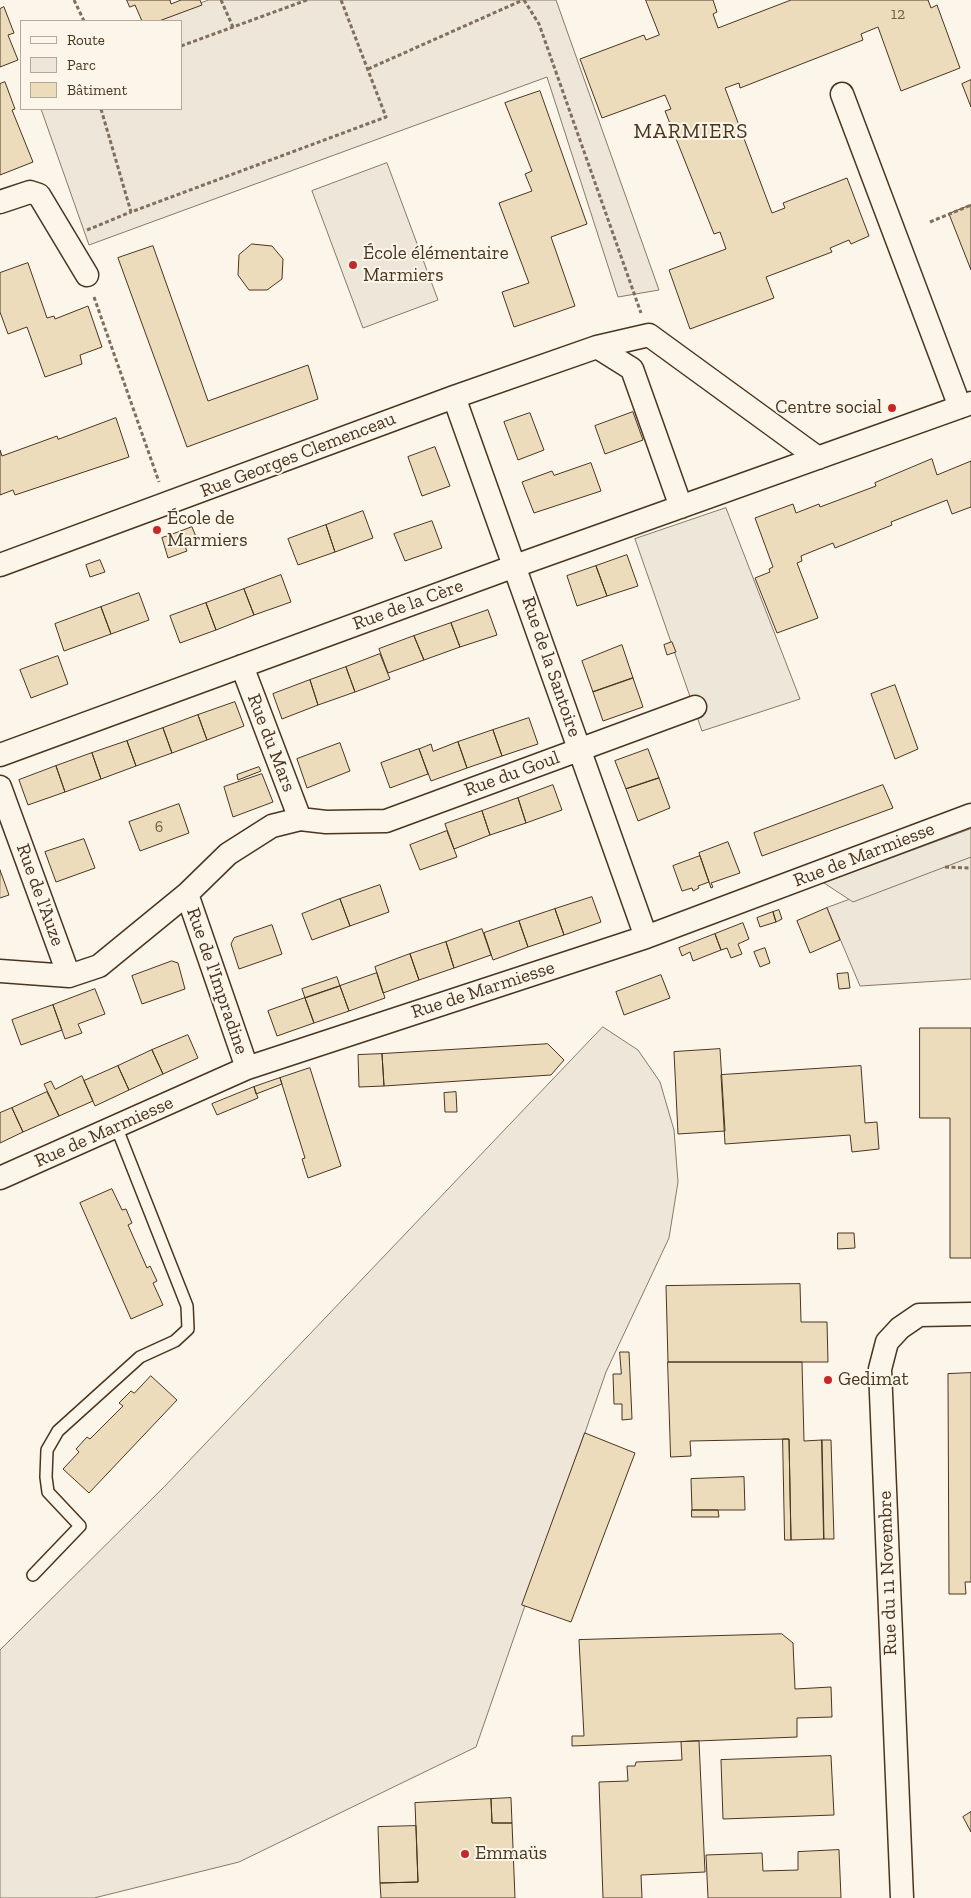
<!DOCTYPE html>
<meta charset="utf-8">
<style>
body{margin:0}
#map{position:relative;width:971px;height:1898px;overflow:hidden;background:#fbf6e9;font-family:"Zilla Slab",serif}
canvas{display:block}
.legend{position:absolute;left:20px;top:20px;width:162px;height:90px;box-sizing:border-box;background:#fbf6e9;border:1px solid #b4a999;margin:0;padding:6px 9px;list-style:none;font-size:15px;color:#4a3520}
.legend li{display:flex;align-items:center;gap:10px;height:25px}
.legend b{width:25px;border:1px solid #b4a999}
</style>
<div id="map">
<canvas width="971" height="1898"></canvas>
<ul class="legend">
<li><b style="height:6px;background:#fbf6e9"></b>Route</li>
<li><b style="height:14px;background:#ede6d9"></b>Parc</li>
<li><b style="height:14px;background:#ecdcbc"></b>Bâtiment</li>
</ul>
</div>
<script>
const g = document.querySelector('canvas').getContext('2d');
g.lineJoin = 'round';
function paint(path, color) { g.fillStyle = color; g.fill(path, 'evenodd'); }
function trace(path, color, width, dash) { g.strokeStyle = color; g.lineWidth = width; g.lineCap = dash ? 'butt' : 'round'; g.setLineDash(dash || []); g.stroke(path); }
function label(font, color, halo, rows, align = 'center') {
  g.font = font + ' "Zilla Slab",serif'; g.lineWidth = 4; g.setLineDash([]); g.textBaseline = 'middle'; g.strokeStyle = halo; g.fillStyle = color; for (const [text, x, y, turn = 0] of rows) {
    g.save(); g.translate(x, y); g.rotate((+turn || 0) * Math.PI / 180); g.textAlign = isNaN(turn) ? turn : align; if (halo) g.strokeText(text, 0, 0); g.fillText(text, 0, 0); g.restore();
  }
}
const green = new Path2D(`
 M 209,0 L 556,0 L 659,290 L 618,297 L 547,77 L 89,245 L 41,109 L 181,109 L 181,21 L 150,21 Z
 M 387,163 L 438,300 L 363,328 L 312,191 Z
 M 971,854 L 971,979 L 860,986 L 827,908 Z
 M 603,1027 L 638,1050 L 660,1082 L 674,1130 L 678,1182 L 669,1238 L 606,1372 L 476,1747 L 239,1862 L 94,1898 L 0,1898 L 0,1650 L 164,1487 Z`);
paint(green, '#ede6d9');
trace(green, '#887966', 1);
const parking = new Path2D(`
 M 726,508 L 800,699 L 702,731 L 635,539 Z
 M 971,829 L 971,857 L 853,902 L 824,883 Z`);
paint(parking, '#ede7d9');
trace(parking, '#887966', 1);
const building = new Path2D(`
 M 127,0 L 170,0 L 171,4 L 181,0 L 200,0 L 202,5 L 159,21 L 142,21 L 135,5 L 130,7 Z
 M 646,0 L 713,0 L 717,12 L 713,14 L 718,28 L 791,0 L 928,0 L 931,8 L 937,5 L 960,68 L 901,91 L 878,27 L 861,34 L 863,40 L 740,88 L 739,83 L 725,88 L 772,213 L 785,208 L 783,203 L 847,178 L 869,236 L 851,244 L 849,240 L 830,248 L 832,252 L 766,277 L 774,298 L 690,329 L 669,270 L 726,249 L 720,232 L 714,234 L 665,111 L 671,109 L 665,95 L 602,118 L 580,59 L 644,35 L 646,40 L 659,35 Z
 M 4,7 L 14,33 L 8,35 L 18,60 L 0,67 L 0,9 Z
 M 971,80 L 971,107 L 962,84 Z
 M 5,82 L 15,109 L 12,110 L 33,162 L 0,175 L 0,84 Z
 M 540,91 L 587,224 L 551,237 L 575,306 L 514,327 L 502,292 L 529,283 L 499,203 L 532,191 L 525,174 L 532,171 L 505,103 Z
 M 971,205 L 971,270 L 949,214 Z
 M 252,244 L 272,246 L 283,259 L 282,279 L 267,290 L 249,290 L 238,275 L 239,255 Z
 M 153,246 L 208,401 L 308,365 L 318,399 L 187,447 L 118,258 Z
 M 28,263 L 47,318 L 54,316 L 55,319 L 88,306 L 102,347 L 80,355 L 82,364 L 45,377 L 27,327 L 8,334 L 0,312 L 0,273 Z
 M 633,412 L 643,440 L 605,454 L 595,426 Z
 M 530,413 L 544,450 L 518,460 L 504,422 Z
 M 116,418 L 129,457 L 15,495 L 13,490 L 0,495 L 0,450 L 2,456 L 57,436 L 58,439 Z
 M 435,447 L 450,486 L 422,496 L 408,457 Z
 M 932,459 L 937,475 L 971,461 L 971,507 L 952,514 L 947,500 L 891,522 L 892,525 L 835,548 L 833,543 L 801,556 L 802,561 L 797,563 L 818,618 L 777,633 L 755,578 L 770,572 L 769,569 L 773,567 L 755,518 L 793,504 L 796,513 L 819,504 L 820,507 L 876,486 L 875,483 Z
 M 591,463 L 601,491 L 534,513 L 522,482 L 552,471 L 554,475 Z
 M 363,511 L 373,538 L 335,552 L 326,525 Z
 M 432,521 L 442,548 L 405,561 L 394,534 Z
 M 326,525 L 335,552 L 298,565 L 288,539 Z
 M 192,527 L 197,539 L 184,544 L 179,532 Z
 M 179,532 L 187,551 L 168,558 L 162,538 Z
 M 627,555 L 638,586 L 607,596 L 596,566 Z
 M 100,560 L 105,572 L 90,577 L 86,565 Z
 M 596,566 L 607,596 L 577,606 L 567,576 Z
 M 281,575 L 291,602 L 254,615 L 244,589 Z
 M 244,589 L 254,615 L 216,630 L 206,603 Z
 M 139,593 L 149,620 L 111,634 L 101,607 Z
 M 206,603 L 216,630 L 180,643 L 170,616 Z
 M 101,607 L 111,634 L 64,651 L 55,624 Z
 M 488,610 L 497,635 L 460,647 L 451,623 Z
 M 451,623 L 460,647 L 424,660 L 414,636 Z
 M 414,636 L 424,660 L 388,673 L 379,649 Z
 M 672,642 L 676,652 L 667,655 L 664,645 Z
 M 622,645 L 633,678 L 593,692 L 582,661 Z
 M 380,654 L 390,679 L 355,692 L 346,667 Z
 M 58,656 L 68,684 L 31,698 L 20,670 Z
 M 346,667 L 355,692 L 318,705 L 310,680 Z
 M 633,678 L 643,707 L 603,721 L 593,692 Z
 M 310,680 L 318,705 L 282,719 L 273,694 Z
 M 895,685 L 918,749 L 895,759 L 871,694 Z
 M 235,702 L 244,726 L 207,740 L 198,715 Z
 M 198,715 L 207,740 L 172,753 L 163,728 Z
 M 529,718 L 538,744 L 502,756 L 493,730 Z
 M 163,728 L 172,753 L 136,766 L 127,741 Z
 M 493,730 L 502,756 L 467,768 L 458,742 Z
 M 127,741 L 136,766 L 101,779 L 92,753 Z
 M 458,742 L 467,768 L 431,781 L 419,749 L 431,744 L 433,751 Z
 M 340,743 L 350,771 L 307,788 L 297,759 Z
 M 419,749 L 428,774 L 390,788 L 381,763 Z
 M 648,749 L 659,778 L 626,789 L 615,761 Z
 M 92,753 L 101,779 L 65,792 L 56,766 Z
 M 56,766 L 65,792 L 28,805 L 19,780 Z
 M 259,767 L 261,771 L 238,780 L 237,775 Z
 M 262,774 L 273,802 L 233,817 L 224,787 Z
 M 659,778 L 670,808 L 638,821 L 626,789 Z
 M 553,785 L 562,810 L 526,823 L 518,798 Z
 M 883,785 L 893,808 L 762,856 L 754,833 Z
 M 518,798 L 526,823 L 490,835 L 482,811 Z
 M 179,804 L 189,833 L 140,851 L 129,822 Z
 M 482,811 L 490,835 L 454,849 L 445,824 Z
 M 447,831 L 457,857 L 420,870 L 410,845 Z
 M 84,839 L 95,868 L 56,882 L 45,852 Z
 M 728,842 L 740,873 L 711,883 L 713,887 L 711,888 L 699,853 Z
 M 700,856 L 709,882 L 698,886 L 699,888 L 693,891 L 692,888 L 682,891 L 673,866 Z
 M 0,870 L 9,895 L 0,898 Z
 M 380,885 L 389,912 L 350,926 L 340,899 Z
 M 592,897 L 601,922 L 564,935 L 555,909 Z
 M 340,899 L 350,926 L 312,940 L 302,914 Z
 M 827,908 L 840,940 L 810,953 L 797,921 Z
 M 555,909 L 564,935 L 528,947 L 519,921 Z
 M 779,910 L 782,919 L 776,922 L 773,912 Z
 M 773,912 L 776,922 L 760,927 L 757,918 Z
 M 519,921 L 528,947 L 493,960 L 484,933 Z
 M 743,923 L 749,939 L 738,944 L 742,954 L 731,958 L 727,948 L 721,950 L 715,934 Z
 M 272,925 L 282,954 L 239,969 L 231,944 L 234,938 Z
 M 482,929 L 491,955 L 454,968 L 446,942 Z
 M 715,934 L 721,950 L 693,961 L 690,952 L 682,956 L 679,948 Z
 M 446,942 L 454,968 L 419,980 L 410,954 Z
 M 765,948 L 770,963 L 760,967 L 754,952 Z
 M 410,954 L 419,980 L 383,993 L 375,967 Z
 M 172,961 L 178,963 L 185,989 L 142,1004 L 132,976 Z
 M 377,973 L 385,998 L 349,1011 L 340,986 Z
 M 848,973 L 850,988 L 839,989 L 837,974 Z
 M 661,975 L 670,998 L 624,1015 L 616,992 Z
 M 337,977 L 340,986 L 305,998 L 302,989 Z
 M 340,986 L 349,1011 L 314,1023 L 305,998 Z
 M 95,989 L 105,1014 L 78,1024 L 82,1033 L 65,1039 L 53,1005 Z
 M 305,998 L 314,1023 L 277,1036 L 268,1011 Z
 M 53,1005 L 62,1030 L 21,1045 L 12,1020 Z
 M 920,1028 L 971,1028 L 971,1258 L 950,1258 L 950,1118 L 920,1118 Z
 M 188,1035 L 198,1058 L 163,1074 L 152,1050 Z
 M 548,1044 L 564,1060 L 551,1075 L 384,1086 L 382,1054 Z
 M 720,1049 L 725,1131 L 678,1134 L 674,1052 Z
 M 152,1050 L 163,1074 L 129,1090 L 118,1066 Z
 M 382,1054 L 384,1086 L 359,1087 L 358,1055 Z
 M 118,1066 L 129,1090 L 95,1106 L 84,1081 Z
 M 861,1066 L 865,1123 L 877,1122 L 879,1149 L 852,1152 L 850,1135 L 725,1144 L 721,1075 Z
 M 310,1068 L 341,1166 L 308,1178 L 302,1159 L 305,1158 L 280,1078 Z
 M 82,1076 L 93,1101 L 59,1116 L 44,1084 L 51,1081 L 55,1089 Z
 M 280,1078 L 282,1084 L 256,1094 L 254,1087 Z
 M 254,1087 L 258,1098 L 217,1115 L 212,1104 Z
 M 47,1092 L 59,1116 L 23,1132 L 12,1108 Z
 M 456,1092 L 457,1112 L 445,1112 L 444,1093 Z
 M 12,1108 L 23,1132 L 0,1143 L 0,1113 Z
 M 112,1189 L 122,1210 L 126,1209 L 132,1223 L 128,1225 L 147,1268 L 150,1266 L 157,1281 L 153,1283 L 163,1305 L 131,1319 L 80,1203 Z
 M 838,1233 L 854,1233 L 855,1248 L 838,1249 Z
 M 800,1284 L 801,1322 L 827,1322 L 828,1362 L 668,1362 L 666,1286 Z
 M 620,1352 L 629,1352 L 632,1419 L 622,1420 L 622,1404 L 614,1404 L 613,1374 L 621,1374 Z
 M 668,1362 L 802,1362 L 804,1441 L 822,1440 L 824,1539 L 791,1540 L 789,1439 L 690,1441 L 691,1456 L 671,1457 Z
 M 971,1373 L 971,1582 L 965,1582 L 966,1594 L 949,1594 L 948,1374 Z
 M 151,1376 L 177,1400 L 89,1493 L 63,1469 L 79,1452 L 76,1449 L 87,1437 L 90,1439 L 123,1406 L 119,1403 L 131,1391 L 134,1393 Z
 M 585,1433 L 635,1453 L 571,1622 L 522,1605 Z
 M 783,1439 L 789,1439 L 791,1540 L 785,1540 Z
 M 822,1440 L 831,1440 L 834,1539 L 824,1539 Z
 M 744,1477 L 745,1510 L 692,1510 L 691,1479 Z
 M 692,1510 L 718,1510 L 719,1517 L 692,1517 Z
 M 782,1634 L 793,1643 L 795,1689 L 831,1687 L 832,1717 L 797,1718 L 797,1737 L 572,1746 L 572,1736 L 584,1736 L 579,1640 Z
 M 699,1741 L 705,1872 L 641,1875 L 642,1898 L 603,1898 L 599,1782 L 628,1781 L 627,1766 L 635,1766 L 636,1762 L 682,1760 L 681,1742 Z
 M 831,1756 L 834,1815 L 723,1819 L 721,1760 Z
 M 511,1798 L 512,1823 L 492,1823 L 491,1799 Z
 M 491,1799 L 492,1823 L 512,1823 L 515,1898 L 381,1898 L 380,1883 L 418,1882 L 415,1803 Z
 M 971,1812 L 971,1832 L 963,1817 Z
 M 416,1826 L 418,1882 L 380,1883 L 378,1827 Z
 M 839,1850 L 841,1898 L 708,1898 L 706,1855 L 762,1853 L 763,1871 L 798,1870 L 798,1852 Z`);
paint(building, '#ecdcbc');
trace(building, '#4a3520', 1);
const service = new Path2D(`
 M 33,1575 L 80,1526 L 48,1492 L 46,1477 L 47,1450 L 58,1431 L 140,1357 L 175,1341 L 188,1329 L 187,1306 L 116,1126`);
const minor = new Path2D(`
 M 842,94 L 960,407
 M 0,202 L 30,192 L 39,195 L 87,275
 M 597,347 L 632,369 L 681,507
 M 454,397 L 646,937
 M 0,565 L 454,397 L 597,347 L 649,335 L 818,458
 M 242,666 L 300,819
 M 0,755 L 515,566 L 971,403
 M 0,787 L 69,976
 M 187,894 L 247,1068
 M 0,971 L 69,976 L 99,966 L 187,894 L 228,854 L 272,826 L 300,819 L 326,822 L 386,821 L 695,707
 M 0,1178 L 247,1068 L 646,937 L 971,815
 M 902,1898 L 880,1369 L 887,1342 L 900,1328 L 919,1315 L 971,1314`);
trace(service, '#4a3520', 14);
trace(minor, '#4a3520', 25);
trace(new Path2D(`
 M 74,0 L 84,21
 M 221,0 L 233,27
 M 524,0 L 539,24 L 641,313
 M 181,46 L 307,0
 M 368,69 L 523,0
 M 101,109 L 131,212 L 386,117 L 341,0
 M 930,222 L 971,205
 M 87,230 L 131,212
 M 94,297 L 159,482
 M 945,867 L 971,868`), '#7f6f5c', 3, [4, 2.5]);
trace(service, '#fbf6e9', 11);
trace(minor, '#fbf6e9', 22);
for (const [x, y, r, color] of [
 [353,265,5,"#c62828"],
 [892,408,5,"#c62828"],
 [157,530,5,"#c62828"],
 [828,1380,5,"#c62828"],
 [465,1854,5,"#c62828"]
]) { const dot = new Path2D(); dot.arc(x, y, r, 0, 2 * Math.PI); g.fillStyle = color; g.fill(dot); trace(dot, '#fbf6e9', 2); }
label('16px', '#725f47', null, [
 ["12",898,14],
 ["6",159,827]
]);
label('19px', '#4a3520', '#fbf6e9', [
 ["École élémentaire",363,254],
 ["Marmiers",363,276],
 ["Centre social",882,408,"right"],
 ["École de",167,519],
 ["Marmiers",167,541],
 ["Gedimat",838,1380],
 ["Emmaüs",475,1854]
], 'left');
label('19px', '#4a3520', '#fbf6e9', [
 ["Rue Georges Clemenceau",298,455,-21],
 ["Rue de la Cère",408,605,-20],
 ["Rue de la Santoire",551,667,71],
 ["Rue du Mars",271,743,69],
 ["Rue du Goul",512,774,-20],
 ["Rue de Marmiesse",864,855,-21],
 ["Rue de l'Auze",40,895,70],
 ["Rue de l'Impradine",217,981,71],
 ["Rue de Marmiesse",483,990,-18],
 ["Rue de Marmiesse",104,1132,-24],
 ["Rue du 11 Novembre",888,1573,-92]
]);
g.letterSpacing = '1px';
label('21px', '#4a3520', '#fbf6e9', [
 ["MARMIERS",691,132]
]);
g.letterSpacing = '0px';
</script>
